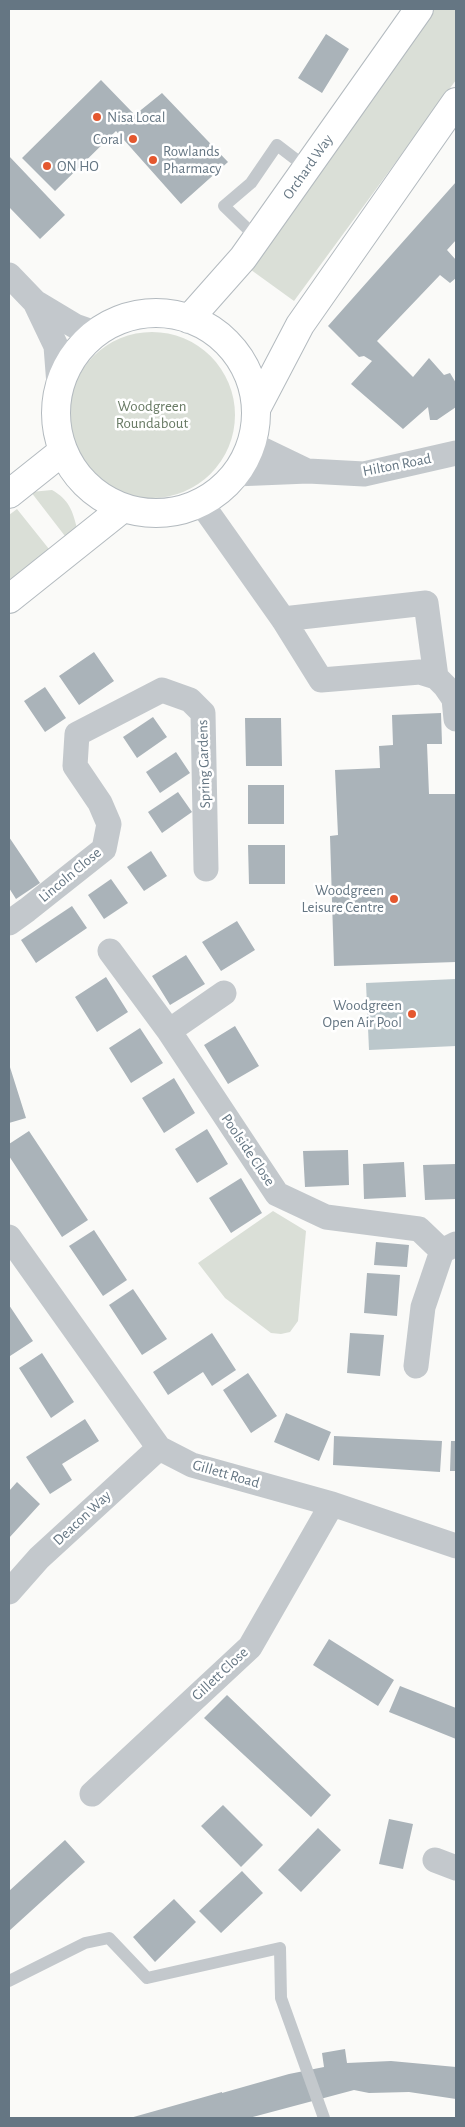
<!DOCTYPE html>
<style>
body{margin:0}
#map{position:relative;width:465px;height:2127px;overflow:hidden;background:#fafaf8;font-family:"Alegreya Sans",sans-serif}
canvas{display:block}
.frame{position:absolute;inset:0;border:10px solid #657683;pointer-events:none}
</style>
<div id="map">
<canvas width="465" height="2127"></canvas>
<div class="frame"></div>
</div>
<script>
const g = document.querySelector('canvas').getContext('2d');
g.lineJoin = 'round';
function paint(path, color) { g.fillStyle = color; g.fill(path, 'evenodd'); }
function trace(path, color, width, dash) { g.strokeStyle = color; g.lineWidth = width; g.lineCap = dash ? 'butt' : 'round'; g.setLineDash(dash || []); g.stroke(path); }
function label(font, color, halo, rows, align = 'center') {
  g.font = font + ' "Alegreya Sans",sans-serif'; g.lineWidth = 5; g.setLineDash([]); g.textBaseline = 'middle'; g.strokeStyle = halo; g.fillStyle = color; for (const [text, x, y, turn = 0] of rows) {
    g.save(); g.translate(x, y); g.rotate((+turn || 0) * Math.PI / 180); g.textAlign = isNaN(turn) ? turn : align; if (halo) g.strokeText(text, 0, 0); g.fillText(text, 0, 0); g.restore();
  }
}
paint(new Path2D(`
 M 433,9 L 456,9 L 456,80 L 294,301 L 247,267 Z
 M69 415a83 83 0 1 1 166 0a83 83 0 1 1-166 0Z
 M 52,490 C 69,500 72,509 77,528 L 68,540 L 31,492 Z
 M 17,509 L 53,554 L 9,589 L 9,515 Z
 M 273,1211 L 306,1231 L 298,1321 L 290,1332 L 281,1334 L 271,1333 L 225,1298 L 198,1263 Z`), '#dadfd7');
paint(new Path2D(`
 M 456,979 L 456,1046 L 369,1050 L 366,983 Z`), '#bbc7cb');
paint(new Path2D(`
 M 326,34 L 349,49 L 322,93 L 298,78 Z
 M 101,80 L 133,113 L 126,122 L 162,93 L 228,162 L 181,204 L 116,131 L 55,191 L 22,158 Z
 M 9,156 L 65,215 L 40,239 L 9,207 Z
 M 456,182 L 456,240 L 447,250 L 456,260 L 456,278 L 450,283 L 440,275 L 377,341 L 413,377 L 429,358 L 444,375 L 450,373 L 456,383 L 456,407 L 437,420 L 430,420 L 428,407 L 403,429 L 351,384 L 372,361 L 364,356 L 359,357 L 328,326 Z
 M 94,652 L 114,681 L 79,705 L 59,676 Z
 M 45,687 L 66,718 L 45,732 L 24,701 Z
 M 441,713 L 442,744 L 427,744 L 429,794 L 456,794 L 456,962 L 334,966 L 330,836 L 338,835 L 335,770 L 380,768 L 379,746 L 393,745 L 392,715 Z
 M 153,717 L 167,737 L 137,758 L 123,737 Z
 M 245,718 L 281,718 L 282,766 L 246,766 Z
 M 176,752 L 190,773 L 160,793 L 146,772 Z
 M 248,785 L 284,785 L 284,824 L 248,824 Z
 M 178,792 L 192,812 L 162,833 L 148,812 Z
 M 9,837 L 40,883 L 16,899 L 9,888 Z
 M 248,845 L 285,845 L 285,884 L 249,884 Z
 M 151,851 L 167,876 L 144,891 L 127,867 Z
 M 111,879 L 128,903 L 104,919 L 88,895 Z
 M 72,906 L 87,928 L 36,963 L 21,940 Z
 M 237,921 L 255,950 L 221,971 L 202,942 Z
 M 186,955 L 205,984 L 170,1005 L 152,976 Z
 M 106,977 L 128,1012 L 97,1032 L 75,997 Z
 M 235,1026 L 259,1066 L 228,1084 L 204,1045 Z
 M 140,1028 L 163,1063 L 131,1083 L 109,1048 Z
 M 9,1064 L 26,1118 L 9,1123 Z
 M 174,1078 L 195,1113 L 164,1133 L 142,1098 Z
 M 207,1129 L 228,1164 L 197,1183 L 175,1149 Z
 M 29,1131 L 88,1220 L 62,1237 L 9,1156 L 9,1144 Z
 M 348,1150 L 349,1185 L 305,1187 L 303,1151 Z
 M 404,1162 L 406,1197 L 364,1199 L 363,1164 Z
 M 456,1164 L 456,1199 L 425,1200 L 423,1165 Z
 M 241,1178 L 262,1213 L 231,1233 L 209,1198 Z
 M 94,1230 L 127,1280 L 103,1296 L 69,1246 Z
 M 376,1242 L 409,1245 L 407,1267 L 374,1265 Z
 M 367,1273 L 400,1275 L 397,1316 L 364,1313 Z
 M 133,1289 L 167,1339 L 142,1355 L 109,1305 Z
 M 9,1305 L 33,1341 L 10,1356 L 9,1354 Z
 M 212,1333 L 236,1370 L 212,1386 L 203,1372 L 168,1395 L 153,1372 Z
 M 350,1333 L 384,1335 L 380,1376 L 347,1373 Z
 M 42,1353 L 74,1402 L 51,1418 L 19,1368 Z
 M 248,1373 L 277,1416 L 251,1433 L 223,1390 Z
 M 286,1413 L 331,1432 L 319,1461 L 274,1442 Z
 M 85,1419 L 99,1441 L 62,1464 L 72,1480 L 50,1494 L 26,1457 Z
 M 334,1436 L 442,1441 L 440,1472 L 333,1465 Z
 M 451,1441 L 456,1441 L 456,1471 L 450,1471 Z
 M 17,1482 L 40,1504 L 9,1538 L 9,1491 Z
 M 329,1639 L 394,1680 L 378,1706 L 313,1665 Z
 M 400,1686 L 456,1708 L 456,1739 L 389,1712 Z
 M 227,1695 L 331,1795 L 311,1817 L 204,1718 Z
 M 223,1805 L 263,1845 L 241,1867 L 201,1826 Z
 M 389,1819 L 413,1824 L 403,1869 L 379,1864 Z
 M 318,1828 L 341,1850 L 301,1892 L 278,1870 Z
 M 65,1840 L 85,1862 L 9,1931 L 9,1891 Z
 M 242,1871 L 263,1893 L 221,1933 L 199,1911 Z
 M 174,1899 L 196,1922 L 155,1962 L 133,1937 Z
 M 345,2049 L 347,2063 L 391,2061 L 456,2067 L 456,2099 L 409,2092 L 369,2093 L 354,2090 L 249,2118 L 130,2118 L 222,2092 L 222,2093 L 289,2074 L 324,2067 L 322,2053 Z`), '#aab3b9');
const secondary = new Path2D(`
 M56 413a100 100 0 1 1 200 0a100 100 0 1 1-200 0Z
 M 189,319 L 243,258 L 419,9
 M 256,409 L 300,325 L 456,102
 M 9,494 L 63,451
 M 9,599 L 123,508`);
trace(secondary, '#b3babf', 30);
trace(new Path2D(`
 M 257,238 L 224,206 L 251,183 L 277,145 L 307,168
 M 9,1981 L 85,1943 L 109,1938 L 147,1978 L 280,1948 L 281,1998 L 324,2118`), '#c3c8cc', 12);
trace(new Path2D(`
 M 9,275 L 35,302 L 75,326 L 95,333
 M 35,302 L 56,346 L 59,385
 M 251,444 L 305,470
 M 235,474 L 308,471 L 364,474 L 456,453
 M 201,503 L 283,619 L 321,680 L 420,672 L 436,677 L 445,686 L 454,699 L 456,719
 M 283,619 L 426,603 L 436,677
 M 9,923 L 27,910 L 104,849 L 109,824 L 100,803 L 75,766 L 77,734 L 162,690 L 190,700 L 203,713 L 206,869
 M 110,951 L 169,1031 L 277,1194 L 326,1217 L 419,1229 L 442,1251 L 456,1244
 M 169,1031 L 224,993
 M 9,1237 L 159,1448 L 192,1465 L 332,1504 L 456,1546
 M 416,1366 L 423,1307 L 442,1251
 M 9,1592 L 39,1558 L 159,1448
 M 92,1794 L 250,1647 L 332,1504
 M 435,1860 L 456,1868`), '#c3c8cc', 25);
trace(secondary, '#fff', 28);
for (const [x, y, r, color] of [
 [97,117,5,"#e4572e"],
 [133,139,5,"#e4572e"],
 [153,160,5,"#e4572e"],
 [47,166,5,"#e4572e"],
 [394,899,5,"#e4572e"],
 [412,1014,5,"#e4572e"]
]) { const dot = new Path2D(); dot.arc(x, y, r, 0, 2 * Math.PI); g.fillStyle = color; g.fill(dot); trace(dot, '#fff', 2); }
label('15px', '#657683', '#fff', [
 ["Nisa Local",107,117],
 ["Coral",123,139,"right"],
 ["Rowlands",163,151],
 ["Pharmacy",163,168],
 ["ON HO",57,166],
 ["Woodgreen",384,890,"right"],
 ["Leisure Centre",384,907,"right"],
 ["Woodgreen",402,1005,"right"],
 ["Open Air Pool",402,1022,"right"]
], 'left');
label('15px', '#657683', '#fff', [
 ["Orchard Way",308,167,-55],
 ["Hilton Road",397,465,-11],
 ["Spring Gardens",204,764,-92],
 ["Lincoln Close",70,875,-40],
 ["Poolside Close",248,1150,56],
 ["Gillett Road",226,1474,16],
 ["Deacon Way",82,1518,-43],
 ["Gillett Close",220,1674,-43]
]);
label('15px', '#687a64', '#fff', [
 ["Woodgreen",152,406],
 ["Roundabout",152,423]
]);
</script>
